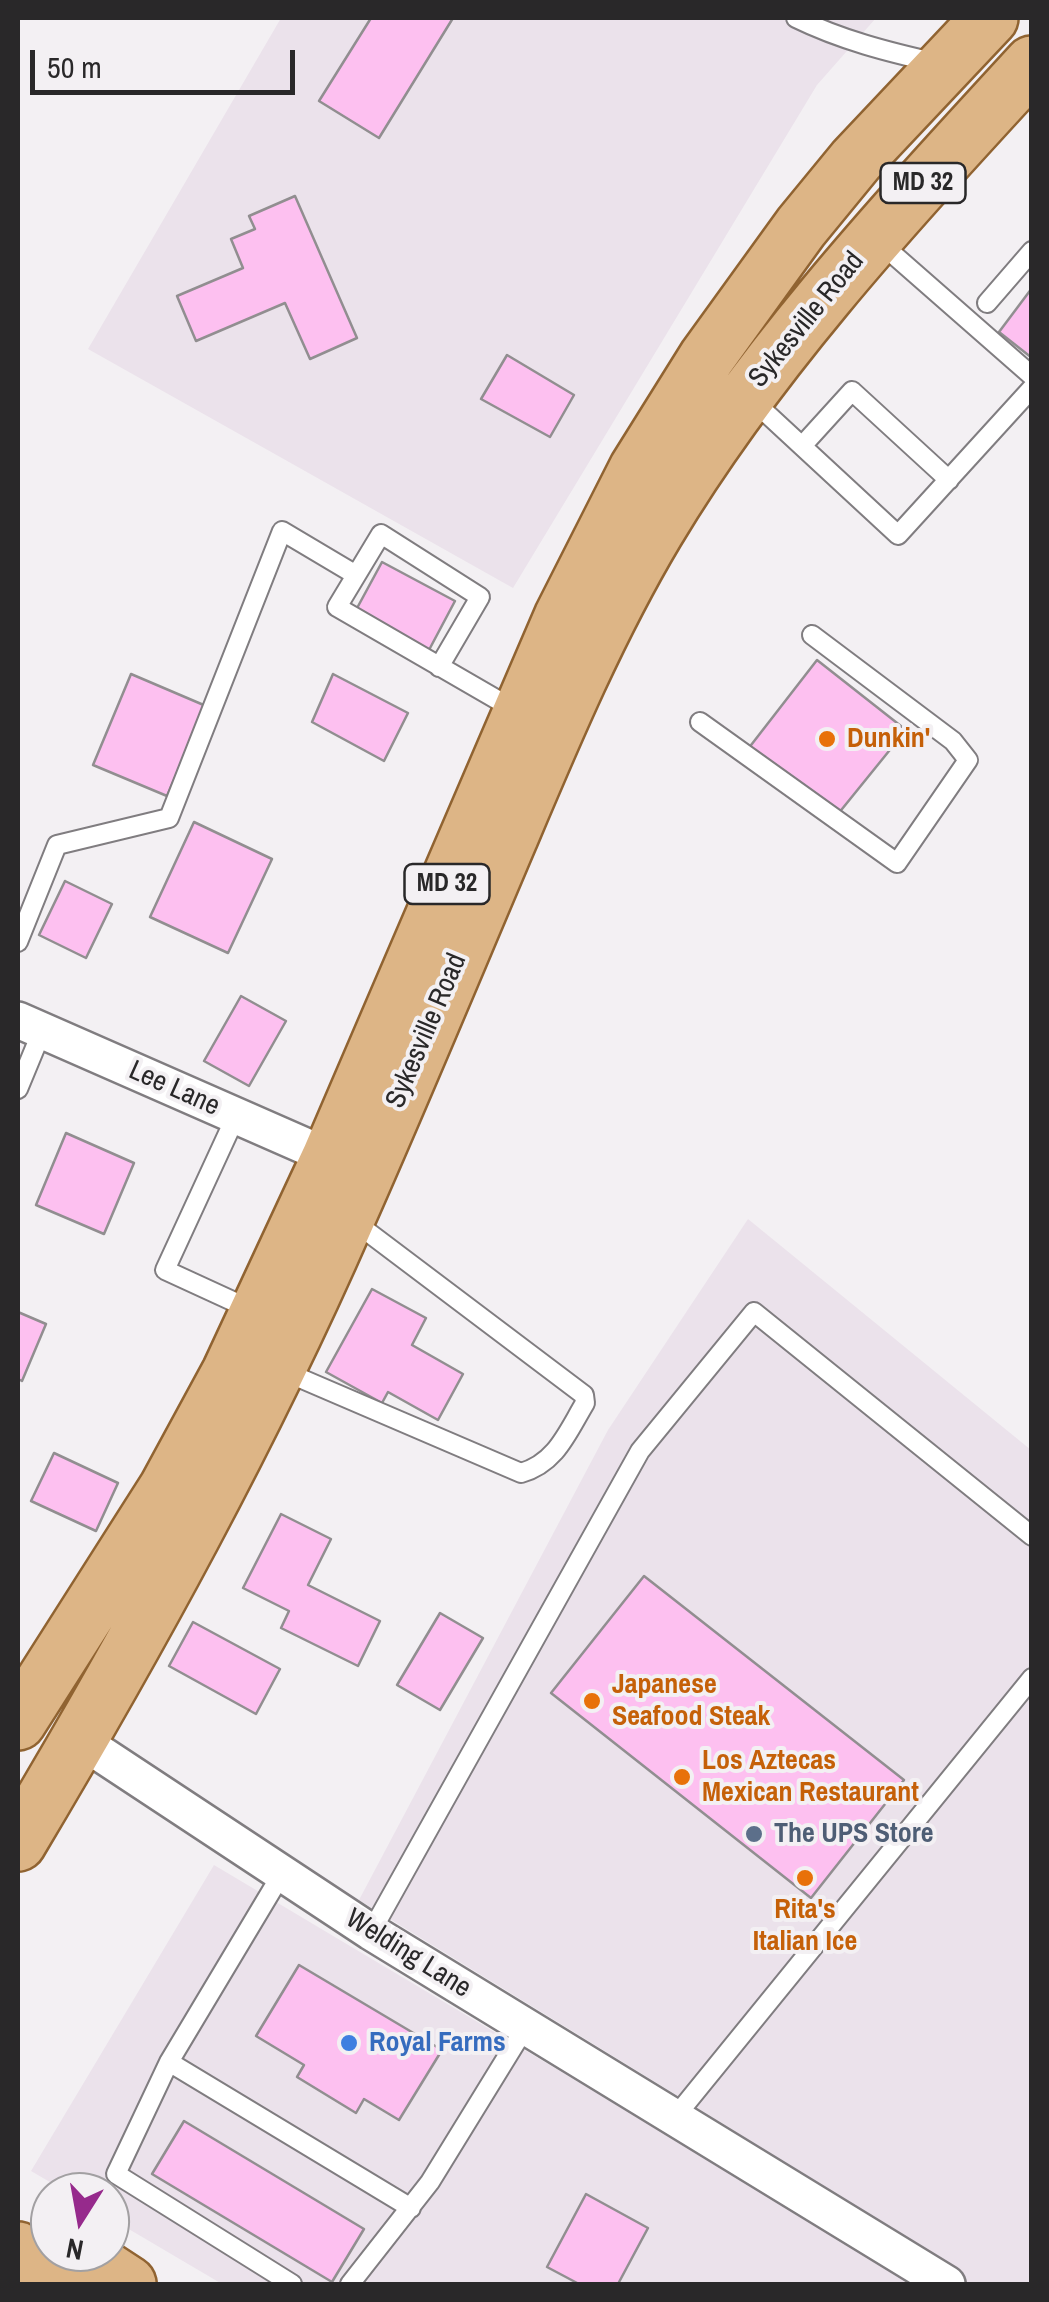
<!DOCTYPE html>
<style>
body{margin:0}
#map{position:relative;width:1049px;height:2302px;overflow:hidden;background:#f3f0f3;font-family:"Archivo Narrow",sans-serif}
canvas{display:block}
.frame{position:absolute;inset:0;border:20px solid #292829;pointer-events:none}
.north{position:absolute;left:30px;top:2172px;width:100px;height:100px;box-sizing:border-box;background:#f3f0f3;border:2px solid #a2a0a2;border-radius:50%;rotate:191deg;font-size:28px;font-weight:700;line-height:40px;text-align:center;color:#292829}
.north::after{content:'';display:block;margin:auto;width:35px;height:45px;background:#962a8c;clip-path:polygon(50% 0,100% 100%,50% 72%,0 100%)}
.scale{position:absolute;left:30px;top:50px;width:265px;height:45px;box-sizing:border-box;border:5px solid #292829;border-top:0;padding-left:12px;font-size:30px;line-height:35px;white-space:nowrap;color:#292829;-webkit-text-stroke:8px #f3f0f3;paint-order:stroke}
</style>
<div id="map">
<canvas width="1049" height="2302"></canvas>
<div class="frame"></div>
<div class="north">N</div>
<div class="scale">50 m</div>
</div>
<script>
const g = document.querySelector('canvas').getContext('2d');
g.lineJoin = 'round';
function paint(path, color) { g.fillStyle = color; g.fill(path, 'evenodd'); }
function trace(path, color, width, dash) { g.strokeStyle = color; g.lineWidth = width; g.lineCap = dash ? 'butt' : 'round'; g.setLineDash(dash || []); g.stroke(path); }
function label(font, color, halo, rows, align = 'center') {
  g.font = font + ' "Archivo Narrow",sans-serif'; g.lineWidth = 8; g.setLineDash([]); g.textBaseline = 'middle'; g.strokeStyle = halo; g.fillStyle = color; for (const [text, x, y, turn = 0] of rows) {
    g.save(); g.translate(x, y); g.rotate((+turn || 0) * Math.PI / 180); g.textAlign = isNaN(turn) ? turn : align; if (halo) g.strokeText(text, 0, 0); g.fillText(text, 0, 0); g.restore();
  }
}
paint(new Path2D(`
 M 281,18 L 876,18 L 817,85 L 513,588 L 88,349 Z
 M 748,1219 L 1031,1450 L 1031,2284 L 222,2284 L 110,2218 L 110,2192 L 67,2192 L 31,2171 L 214,1865 L 716,2164 L 735,2131 L 359,1900 L 608,1430 Z`), '#ebe2eb');
const building = new Path2D(`
 M 371,18 L 453,18 L 379,138 L 319,101 Z
 M 295,196 L 357,338 L 310,359 L 285,303 L 196,341 L 177,296 L 243,268 L 231,239 L 255,229 L 249,216 Z
 M 1032,288 L 1032,358 L 999,332 Z
 M 507,355 L 574,395 L 550,437 L 481,399 Z
 M 382,562 L 455,601 L 429,650 L 356,610 Z
 M 817,660 L 906,730 L 838,814 L 748,749 Z
 M 131,674 L 206,706 L 167,796 L 93,765 Z
 M 333,674 L 408,713 L 384,761 L 312,722 Z
 M 194,822 L 272,859 L 228,953 L 150,917 Z
 M 65,881 L 112,904 L 86,958 L 39,935 Z
 M 241,996 L 286,1021 L 249,1086 L 204,1061 Z
 M 66,1133 L 134,1163 L 104,1234 L 36,1205 Z
 M 372,1289 L 426,1318 L 412,1345 L 463,1374 L 438,1420 L 388,1392 L 382,1403 L 326,1372 Z
 M 18,1312 L 46,1324 L 22,1381 L 18,1379 Z
 M 54,1453 L 118,1483 L 96,1531 L 31,1501 Z
 M 281,1514 L 331,1539 L 308,1585 L 380,1621 L 358,1666 L 281,1628 L 289,1611 L 243,1588 Z
 M 644,1576 L 904,1780 L 811,1898 L 551,1693 Z
 M 440,1613 L 483,1638 L 440,1710 L 397,1685 Z
 M 193,1622 L 280,1669 L 256,1714 L 169,1666 Z
 M 299,1965 L 442,2050 L 399,2120 L 364,2099 L 356,2113 L 297,2077 L 304,2065 L 256,2036 Z
 M 184,2121 L 364,2229 L 332,2282 L 152,2174 Z
 M 586,2194 L 648,2228 L 618,2284 L 579,2284 L 547,2267 Z`);
paint(building, '#fdc0f0');
trace(building, '#918e90', 2.5);
const lane = new Path2D(`
 M 796,18 C 841,40 888,52 937,63
 M 878,241 L 1032,376
 M 987,303 L 1032,251
 M 751,399 L 898,535 L 1032,388
 M 802,446 L 852,391 L 949,480
 M 439,667 L 480,597 L 381,534 L 337,607 L 515,710
 M 700,722 L 897,863 L 968,760 L 953,741 L 812,635
 M 18,942 L 57,845 L 169,818 L 282,531 L 356,575
 M 18,1089 L 42,1031
 M 236,1116 L 165,1270 L 252,1310
 M 281,1370 L 521,1473 C 556,1463 567,1433 585,1403 L 584,1395 L 352,1220
 M 281,1875 L 169,2062 L 116,2174 L 292,2284
 M 371,1932 L 640,1451 L 754,1312 L 1032,1536
 M 169,2062 L 411,2208
 M 675,2117 L 1032,1678
 M 350,2284 L 430,2182 L 526,2026`);
const street = new Path2D(`
 M 18,1020 L 330,1157
 M 80,1740 L 371,1932 L 947,2284`);
const primary = new Path2D(`
 M 18,1722 L 167,1488 L 230,1372 L 330,1157 L 562,617 L 637,469 L 707,357 L 801,227 L 856,160 L 990,18
 M 18,1843 C 138,1642 252,1435 346,1220 C 402,1094 455,966 509,839 C 553,735 598,628 656,531 C 759,359 897,211 1032,64
 M 18,2250 L 75,2284
 M 79,2252 L 128,2284`);
trace(lane, '#807d80', 22);
trace(street, '#807d80', 40);
trace(primary, '#906331', 60);
trace(lane, '#fff', 18);
trace(street, '#fff', 35);
trace(primary, '#ddb586', 55);
for (const [x, y, r, color] of [
 [827,739,10,"#e8710a"],
 [592,1701,10,"#e8710a"],
 [682,1777,10,"#e8710a"],
 [754,1834,10,"#5c6f8a"],
 [805,1878,10,"#e8710a"],
 [349,2043,10,"#3f7fe0"]
]) { const dot = new Path2D(); dot.arc(x, y, r, 0, 2 * Math.PI); g.fillStyle = color; g.fill(dot); trace(dot, '#f3f0f3', 4); }
for (const [x, y, w] of [
 [923,183,85],
 [447,884,85]
]) { const box = new Path2D(); box.roundRect(x - w / 2, y - 20, w, 40, 8); g.fillStyle = '#f3f0f3'; g.fill(box); trace(box, '#292829', 2.5); }
label('bold 25px', '#292829', null, [
 ["MD 32",923,183],
 ["MD 32",447,884]
]);
label('28px', '#292829', '#f3f0f3', [
 ["Sykesville Road",807,320,-51],
 ["Sykesville Road",427,1031,-67],
 ["Lee Lane",174,1089,24],
 ["Welding Lane",408,1954,32]
]);
label('bold 28px', '#c56008', '#f3f0f3', [
 ["Dunkin'",847,739],
 ["Japanese",612,1685],
 ["Seafood Steak",612,1717],
 ["Los Aztecas",702,1761],
 ["Mexican Restaurant",702,1793],
 ["Rita's",805,1910,"center"],
 ["Italian Ice",805,1942,"center"]
], 'left');
label('bold 28px', '#4e5e75', '#f3f0f3', [
 ["The UPS Store",774,1834]
], 'left');
label('bold 28px', '#366cbe', '#f3f0f3', [
 ["Royal Farms",369,2043]
], 'left');
</script>
